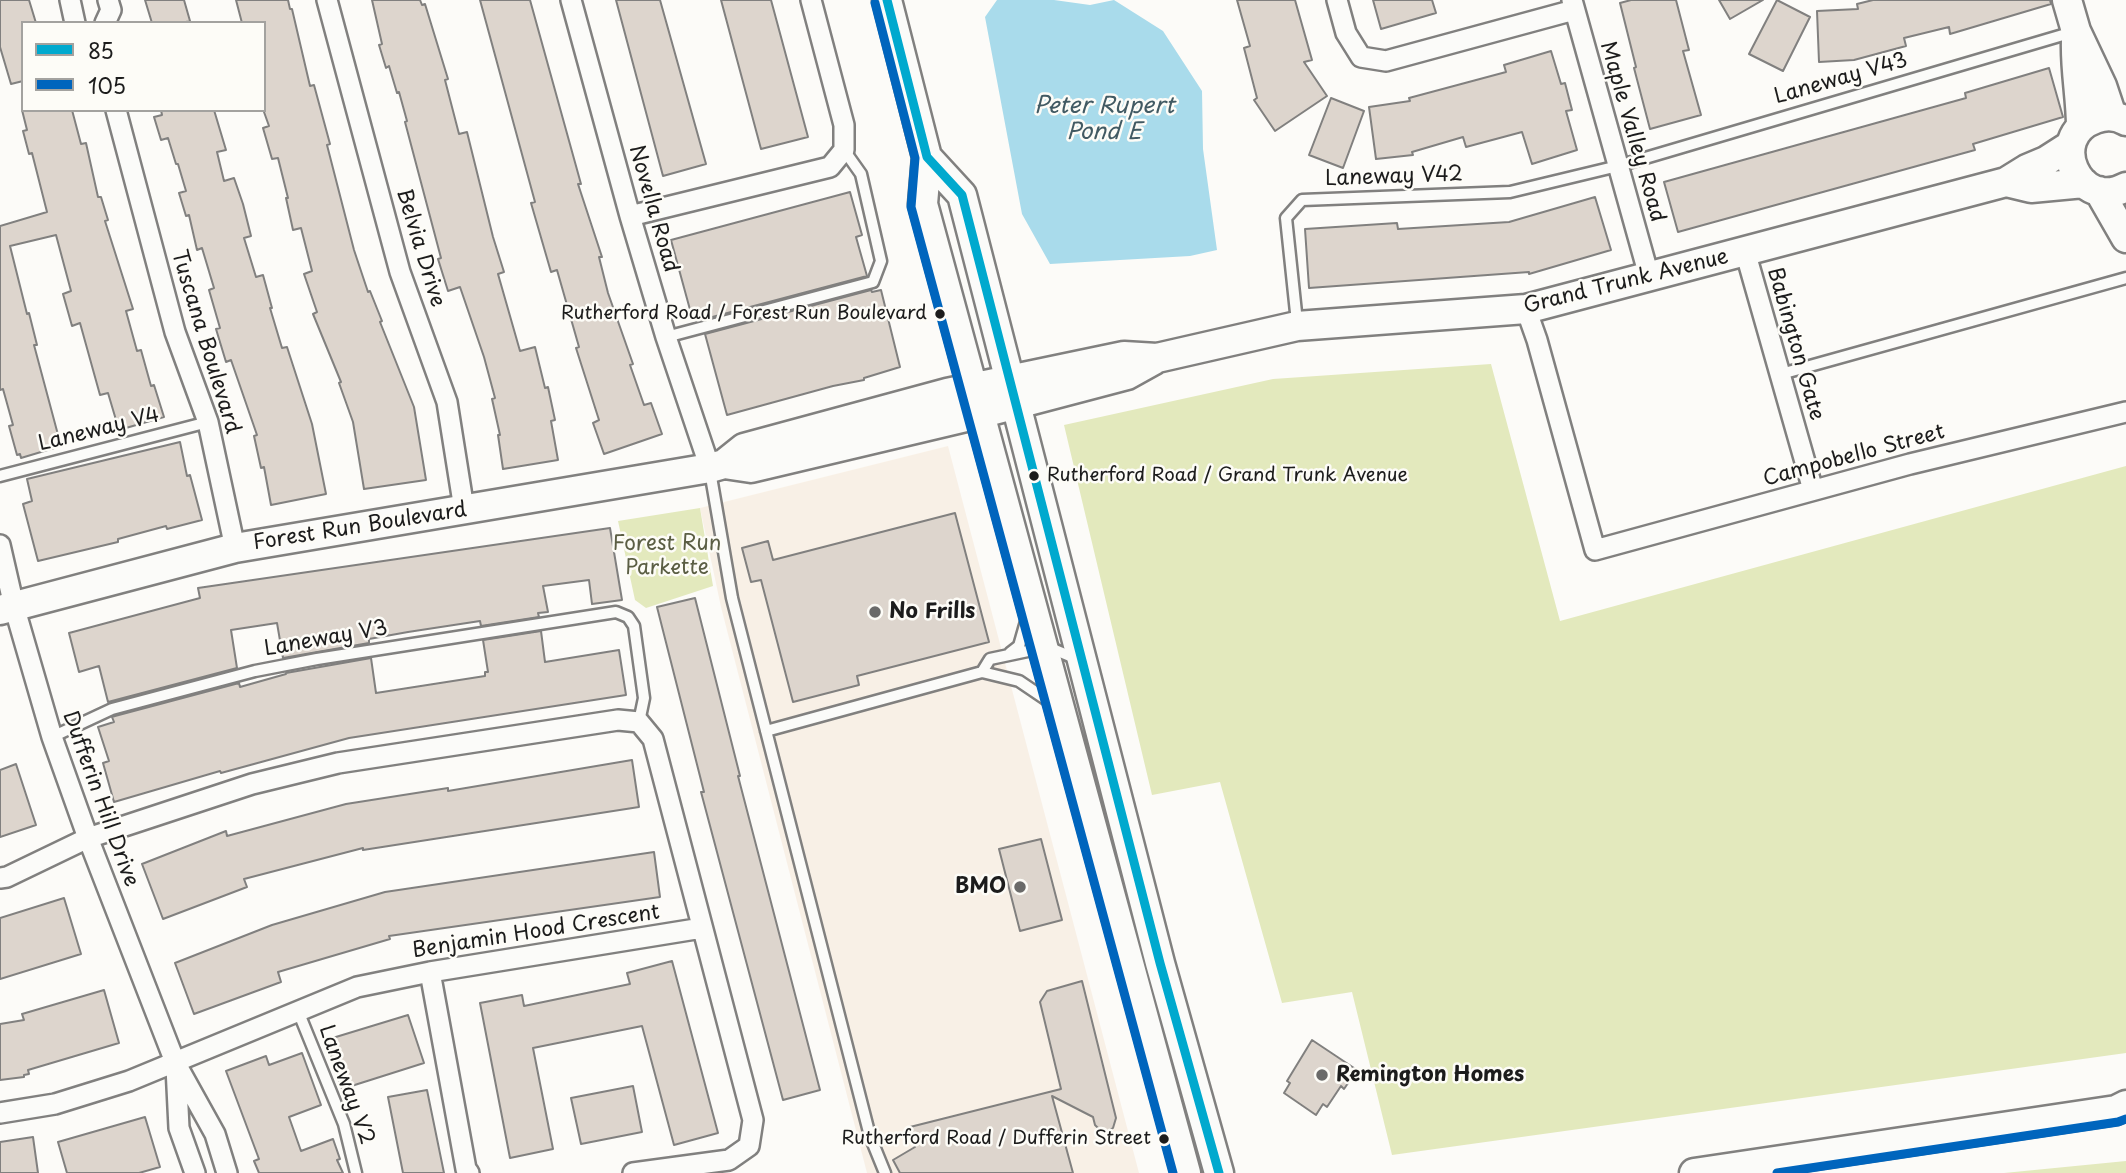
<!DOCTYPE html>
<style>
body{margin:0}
#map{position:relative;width:2126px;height:1173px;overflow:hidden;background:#fcfbf8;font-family:"Playpen Sans",sans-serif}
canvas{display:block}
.legend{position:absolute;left:21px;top:21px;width:245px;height:91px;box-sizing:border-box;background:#fdfcf7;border:2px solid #a3a29f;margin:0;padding:9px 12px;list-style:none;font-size:21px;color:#1c1c1c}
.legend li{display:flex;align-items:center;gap:14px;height:35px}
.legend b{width:35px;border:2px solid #a3a29f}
</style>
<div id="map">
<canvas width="2126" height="1173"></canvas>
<ul class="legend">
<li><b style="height:9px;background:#00a9ce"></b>85</li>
<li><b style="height:9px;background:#0065bd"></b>105</li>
</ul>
</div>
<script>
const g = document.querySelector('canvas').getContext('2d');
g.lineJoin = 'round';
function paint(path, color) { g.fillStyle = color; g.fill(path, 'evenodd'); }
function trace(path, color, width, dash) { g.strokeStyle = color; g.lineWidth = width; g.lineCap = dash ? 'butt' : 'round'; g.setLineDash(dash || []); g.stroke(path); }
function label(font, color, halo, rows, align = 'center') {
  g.font = font + ' "Playpen Sans",sans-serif'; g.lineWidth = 5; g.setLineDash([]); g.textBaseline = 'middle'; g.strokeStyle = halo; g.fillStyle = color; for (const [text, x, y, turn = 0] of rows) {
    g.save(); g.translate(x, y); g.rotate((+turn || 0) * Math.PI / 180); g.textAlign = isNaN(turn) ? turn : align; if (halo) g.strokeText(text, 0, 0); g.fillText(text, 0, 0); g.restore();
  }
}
paint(new Path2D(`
 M 948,446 L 1139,1173 L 867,1173 L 721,607 L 700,508 Z`), '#f8f0e6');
paint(new Path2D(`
 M 1491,364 L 1560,621 L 2126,466 L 2126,1053 L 1392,1155 L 1352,992 L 1282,1003 L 1220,782 L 1152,795 L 1064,425 L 1273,379 Z
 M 700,508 L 713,586 L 646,608 L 635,600 L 618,521 Z
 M 2126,1161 L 2126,1173 L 2004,1173 Z`), '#e3e9bd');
paint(new Path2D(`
 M 997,0 L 1054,0 L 1090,5 L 1114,0 L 1163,31 L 1202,91 L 1203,149 L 1217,250 L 1190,256 L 1050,264 L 1022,214 L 985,17 Z`), '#a9dbeb');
const building = new Path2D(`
 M 0,0 L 29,0 L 36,23 L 23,23 L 23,81 L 11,84 L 0,47 Z
 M 145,0 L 184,0 L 190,21 L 182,23 L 152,23 Z
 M 236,0 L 288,0 L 290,9 L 292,9 L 310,86 L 314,85 L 330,144 L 327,145 L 354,250 L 368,292 L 370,291 L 382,321 L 380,322 L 414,407 L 426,480 L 364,489 L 353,422 L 339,383 L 341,382 L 313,314 L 317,312 L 304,274 L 312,271 L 301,228 L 293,230 L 286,198 L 288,198 L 278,158 L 272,159 L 263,128 L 269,126 L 264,112 L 264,23 L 242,23 Z
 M 372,0 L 420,0 L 422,5 L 425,4 L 448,79 L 445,80 L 459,134 L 467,132 L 493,237 L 504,272 L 498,274 L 520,351 L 535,347 L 545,388 L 548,387 L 555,420 L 551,421 L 558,460 L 503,469 L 498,435 L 500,435 L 492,399 L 495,398 L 484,357 L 460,287 L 448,291 L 438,259 L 441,258 L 405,122 L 407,121 L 399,92 L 397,93 L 389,66 L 386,68 L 379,45 L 382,44 Z
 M 480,0 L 530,0 L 581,184 L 578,184 L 602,257 L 599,257 L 608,293 L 633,364 L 630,365 L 644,405 L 651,403 L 662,434 L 604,454 L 593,423 L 599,420 L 576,348 L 579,347 L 557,270 L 551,272 L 531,203 L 535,202 Z
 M 616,0 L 660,0 L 706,164 L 663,176 Z
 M 721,0 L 771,0 L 808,137 L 761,149 Z
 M 1237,0 L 1295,0 L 1312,60 L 1304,62 L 1327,96 L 1275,131 L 1254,100 L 1257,98 L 1244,48 L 1250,46 Z
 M 1373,0 L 1432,0 L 1436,13 L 1381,29 Z
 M 1631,0 L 1676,0 L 1689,50 L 1683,51 L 1701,115 L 1650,129 L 1634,68 L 1636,67 L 1620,3 Z
 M 1719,0 L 1763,0 L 1730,19 Z
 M 1777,0 L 1810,17 L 1783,71 L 1749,54 Z
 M 1873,0 L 2050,0 L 2051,4 L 1950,34 L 1949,27 L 1904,38 L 1906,46 L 1854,60 L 1819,62 L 1817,11 L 1858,9 L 1857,4 Z
 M 1551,51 L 1561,84 L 1565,83 L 1572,110 L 1566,111 L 1577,150 L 1532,164 L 1522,132 L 1466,147 L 1463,137 L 1412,152 L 1413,155 L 1376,159 L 1369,107 L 1410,101 L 1409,98 L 1506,72 L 1504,65 Z
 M 2049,68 L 2063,117 L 1973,144 L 1975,150 L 1678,232 L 1664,182 L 1966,98 L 1965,93 Z
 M 1331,98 L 1364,111 L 1343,168 L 1309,155 Z
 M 22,110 L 72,110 L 81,144 L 86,143 L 98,197 L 101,197 L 108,220 L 105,221 L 133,309 L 126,311 L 137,351 L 141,350 L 151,386 L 154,385 L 164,417 L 119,430 L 108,393 L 100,395 L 80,323 L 72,326 L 63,294 L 71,291 L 56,235 L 10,246 L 27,314 L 29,313 L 37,345 L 34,345 L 61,446 L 21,458 L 20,454 L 17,455 L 9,426 L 13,425 L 3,389 L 0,390 L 0,226 L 47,212 L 32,153 L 29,154 L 23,131 L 27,130 Z
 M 161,110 L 214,110 L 226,150 L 217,152 L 224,181 L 234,178 L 243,204 L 251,236 L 244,238 L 256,277 L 263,275 L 272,308 L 270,308 L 282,348 L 287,347 L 312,424 L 326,494 L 271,505 L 264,467 L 261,468 L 254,436 L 257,435 L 231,360 L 226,362 L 216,329 L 220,328 L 209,290 L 214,288 L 202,248 L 197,250 L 189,215 L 186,216 L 179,193 L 186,191 L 178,164 L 176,164 L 168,138 L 161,140 L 154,117 L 162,115 Z
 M 850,192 L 862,235 L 856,237 L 867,276 L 701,320 L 699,315 L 692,317 L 671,240 Z
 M 1595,197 L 1611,250 L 1529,274 L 1529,272 L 1309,288 L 1305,229 L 1397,223 L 1398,229 L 1509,222 Z
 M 871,290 L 872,292 L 881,290 L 900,367 L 864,378 L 864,380 L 833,386 L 727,415 L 705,334 Z
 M 180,442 L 187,476 L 190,475 L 202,520 L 167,529 L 166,526 L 118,539 L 118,542 L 38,561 L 23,504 L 32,501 L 27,479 Z
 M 955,513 L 989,642 L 857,676 L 859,685 L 793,702 L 761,580 L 751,582 L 742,548 L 768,541 L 773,560 Z
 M 610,528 L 622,600 L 592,604 L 589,580 L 543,586 L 548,612 L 538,613 L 539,617 L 481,626 L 480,621 L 408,632 L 369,639 L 369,643 L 283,658 L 277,623 L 231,630 L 237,668 L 108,702 L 99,666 L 79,672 L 69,633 L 200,598 L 198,588 Z
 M 695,598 L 740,776 L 738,776 L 820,1090 L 783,1100 L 701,792 L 704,792 L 657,607 Z
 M 541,631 L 545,662 L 619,650 L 626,695 L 349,738 L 221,773 L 220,771 L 114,802 L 103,763 L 109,761 L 98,727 L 114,722 L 112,717 L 115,716 L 239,683 L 240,687 L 286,674 L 286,673 L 371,658 L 376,693 L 485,676 L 485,672 L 488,672 L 483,640 Z
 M 632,760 L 639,807 L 363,850 L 363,848 L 244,879 L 247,887 L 163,919 L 142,864 L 226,831 L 227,836 L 346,804 L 448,788 L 448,791 Z
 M 16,764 L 36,825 L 0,837 L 0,770 Z
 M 1041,839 L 1062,920 L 1020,931 L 999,849 Z
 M 654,852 L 660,897 L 389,936 L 390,939 L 278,972 L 281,982 L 194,1014 L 175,963 L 272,925 L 385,892 Z
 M 64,898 L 81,954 L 0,979 L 0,918 Z
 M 672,961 L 718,1133 L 674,1145 L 642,1026 L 533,1048 L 553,1149 L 510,1158 L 480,1003 L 522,995 L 524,1006 L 630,984 L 627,973 Z
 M 1082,981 L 1116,1118 L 1113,1128 L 1106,1132 L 1100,1130 L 1095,1125 L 1093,1117 L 1052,1096 L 1073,1173 L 900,1173 L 893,1160 L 915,1147 L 910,1127 L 1061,1089 L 1040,1002 L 1047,991 Z
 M 104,990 L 119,1043 L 28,1070 L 29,1074 L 24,1075 L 24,1077 L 0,1080 L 0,1024 L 24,1020 L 22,1014 Z
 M 408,1015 L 424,1063 L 342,1089 L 326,1040 Z
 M 1312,1040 L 1357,1070 L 1344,1089 L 1341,1086 L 1327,1107 L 1323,1104 L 1316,1115 L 1284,1093 L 1290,1083 L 1287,1081 Z
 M 302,1053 L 321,1105 L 289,1117 L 301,1151 L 333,1139 L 340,1159 L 337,1160 L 343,1173 L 259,1173 L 254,1161 L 259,1159 L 226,1071 L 266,1056 L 269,1065 Z
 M 633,1086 L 642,1132 L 581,1144 L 571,1098 Z
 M 427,1090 L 444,1173 L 403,1173 L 388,1097 Z
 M 145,1117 L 160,1167 L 139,1173 L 67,1173 L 58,1142 Z
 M 33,1137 L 38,1173 L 0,1173 L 0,1142 Z`);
paint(building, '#ddd5cd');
trace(building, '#81807f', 2);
const lane = new Path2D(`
 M 1297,322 L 1286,218 L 1302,200 L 1510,192 L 1618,166 L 2073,32
 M 666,337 L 873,282 L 881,261 L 861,174 L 844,150
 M 1781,374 L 2126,278
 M 710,471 L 732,598 L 870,1136 L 885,1173
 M 0,476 L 208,422
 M 1010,653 L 1019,646 L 1027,618
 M 982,672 L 990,659 L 1042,648 L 1048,647 L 1077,659
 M 766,731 L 982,672 L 1019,681 L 1050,702
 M 52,737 L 112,709 L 255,671 L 317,659 L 616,612 L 628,617 L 634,626 L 644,698 L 639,722
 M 298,1011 L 344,1124 L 356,1173`);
const street = new Path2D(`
 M 70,0 L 75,23
 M 327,0 L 400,272 L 447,402 L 464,509
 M 571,0 L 630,216 L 666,337 L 710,468
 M 1337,0 L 1346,33 L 1361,57 L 1386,61 L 1574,10
 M 1572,0 L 1649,276
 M 105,23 L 111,10 L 108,0
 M 116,110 L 175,332 L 208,422 L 235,548
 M 630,216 L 830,167 L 844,150 L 844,125 L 811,0
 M 1745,251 L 1813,490
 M 1526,309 L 1537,340 L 1595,550 L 1910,464 L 2126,412
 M 0,545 L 14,606 L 52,737 L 88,838 L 175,1062 L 215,1134 L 227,1173
 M 0,878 L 7,877 L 88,838 L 252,784 L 338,763 L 618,720 L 639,722 L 653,739 L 753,1120 L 749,1146 L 729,1160 L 633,1173
 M 430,972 L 466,1169 L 469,1173
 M 176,1067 L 179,1128 L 195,1173
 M 0,1113 L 55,1104 L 129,1081 L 357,987 L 430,972 L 702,928`);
const secondary = new Path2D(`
 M 887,0 L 927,157 L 923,204 L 1186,1173
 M 2067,0 L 2076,31 L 2102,86 L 2112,116
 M 2076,41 C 2075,70 2081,98 2081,127
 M 2126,121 C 2116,115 2105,115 2095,119 C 2045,137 2079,213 2126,187
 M 927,157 L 962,195 L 1160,963 L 1219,1173
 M 2006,182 L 2031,188 L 2084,183
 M 2099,191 L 2126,238
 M 724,464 L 751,468 L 979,414 L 1127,375 L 1154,360
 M 0,610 L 235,548 L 710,468 L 724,464 L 744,448 L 947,393 L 1124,356 L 1157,358 L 1297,326 L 1526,309 L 2006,182 L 2027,169 L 2046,161 L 2071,145
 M 1694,1173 L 2116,1110 L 2126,1105`);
trace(lane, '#81807f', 15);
trace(street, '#81807f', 24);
trace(secondary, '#81807f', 33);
trace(lane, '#fbfbf9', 10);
trace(street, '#fbfbf9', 19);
trace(secondary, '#fbfbf9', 28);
trace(new Path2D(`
 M 887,0 L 927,157 L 962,195 L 1160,963 L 1219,1173`), '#00a9ce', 9);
trace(new Path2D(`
 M 875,3 L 915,158 L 911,207 L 1173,1173
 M 1777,1173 L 2118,1122 L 2126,1119`), '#0065bd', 9);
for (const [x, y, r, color] of [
 [940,314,6,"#1c1c1c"],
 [1034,476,6,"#1c1c1c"],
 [875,612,7,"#6a6a69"],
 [1020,887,7,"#6a6a69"],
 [1322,1075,7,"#6a6a69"],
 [1164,1139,6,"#1c1c1c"]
]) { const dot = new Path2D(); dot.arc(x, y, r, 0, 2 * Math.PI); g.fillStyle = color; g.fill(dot); trace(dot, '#fdfcf7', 2.5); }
label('19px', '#1c1c1c', '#fdfcf7', [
 ["Rutherford Road / Forest Run Boulevard",927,314],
 ["Rutherford Road / Grand Trunk Avenue",1047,476,"left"],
 ["Rutherford Road / Dufferin Street",1151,1139]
], 'right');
label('21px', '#1c1c1c', '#fdfcf7', [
 ["Laneway V43",1841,79,-16],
 ["Maple Valley Road",1632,132,74],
 ["Laneway V42",1394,177,-2],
 ["Novella Road",653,209,74],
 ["Belvia Drive",420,248,73],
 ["Grand Trunk Avenue",1626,282,-14],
 ["Tuscana Boulevard",205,342,73],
 ["Babington Gate",1795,344,74],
 ["Laneway V4",99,430,-14],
 ["Campobello Street",1854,456,-15],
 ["Forest Run Boulevard",360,527,-9],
 ["Laneway V3",326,639,-10],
 ["Dufferin Hill Drive",100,799,70],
 ["Benjamin Hood Crescent",536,932,-9],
 ["Laneway V2",346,1085,70]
]);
label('21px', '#5b5e44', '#fdfcf7', [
 ["Forest Run",667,544],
 ["Parkette",667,568]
]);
label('bold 21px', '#1c1c1c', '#fdfcf7', [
 ["No Frills",889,612],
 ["BMO",1006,887,"right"],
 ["Remington Homes",1336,1075]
], 'left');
label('italic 23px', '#415a63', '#fdfcf7', [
 ["Peter Rupert",1104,107],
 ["Pond E",1104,133]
]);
</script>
